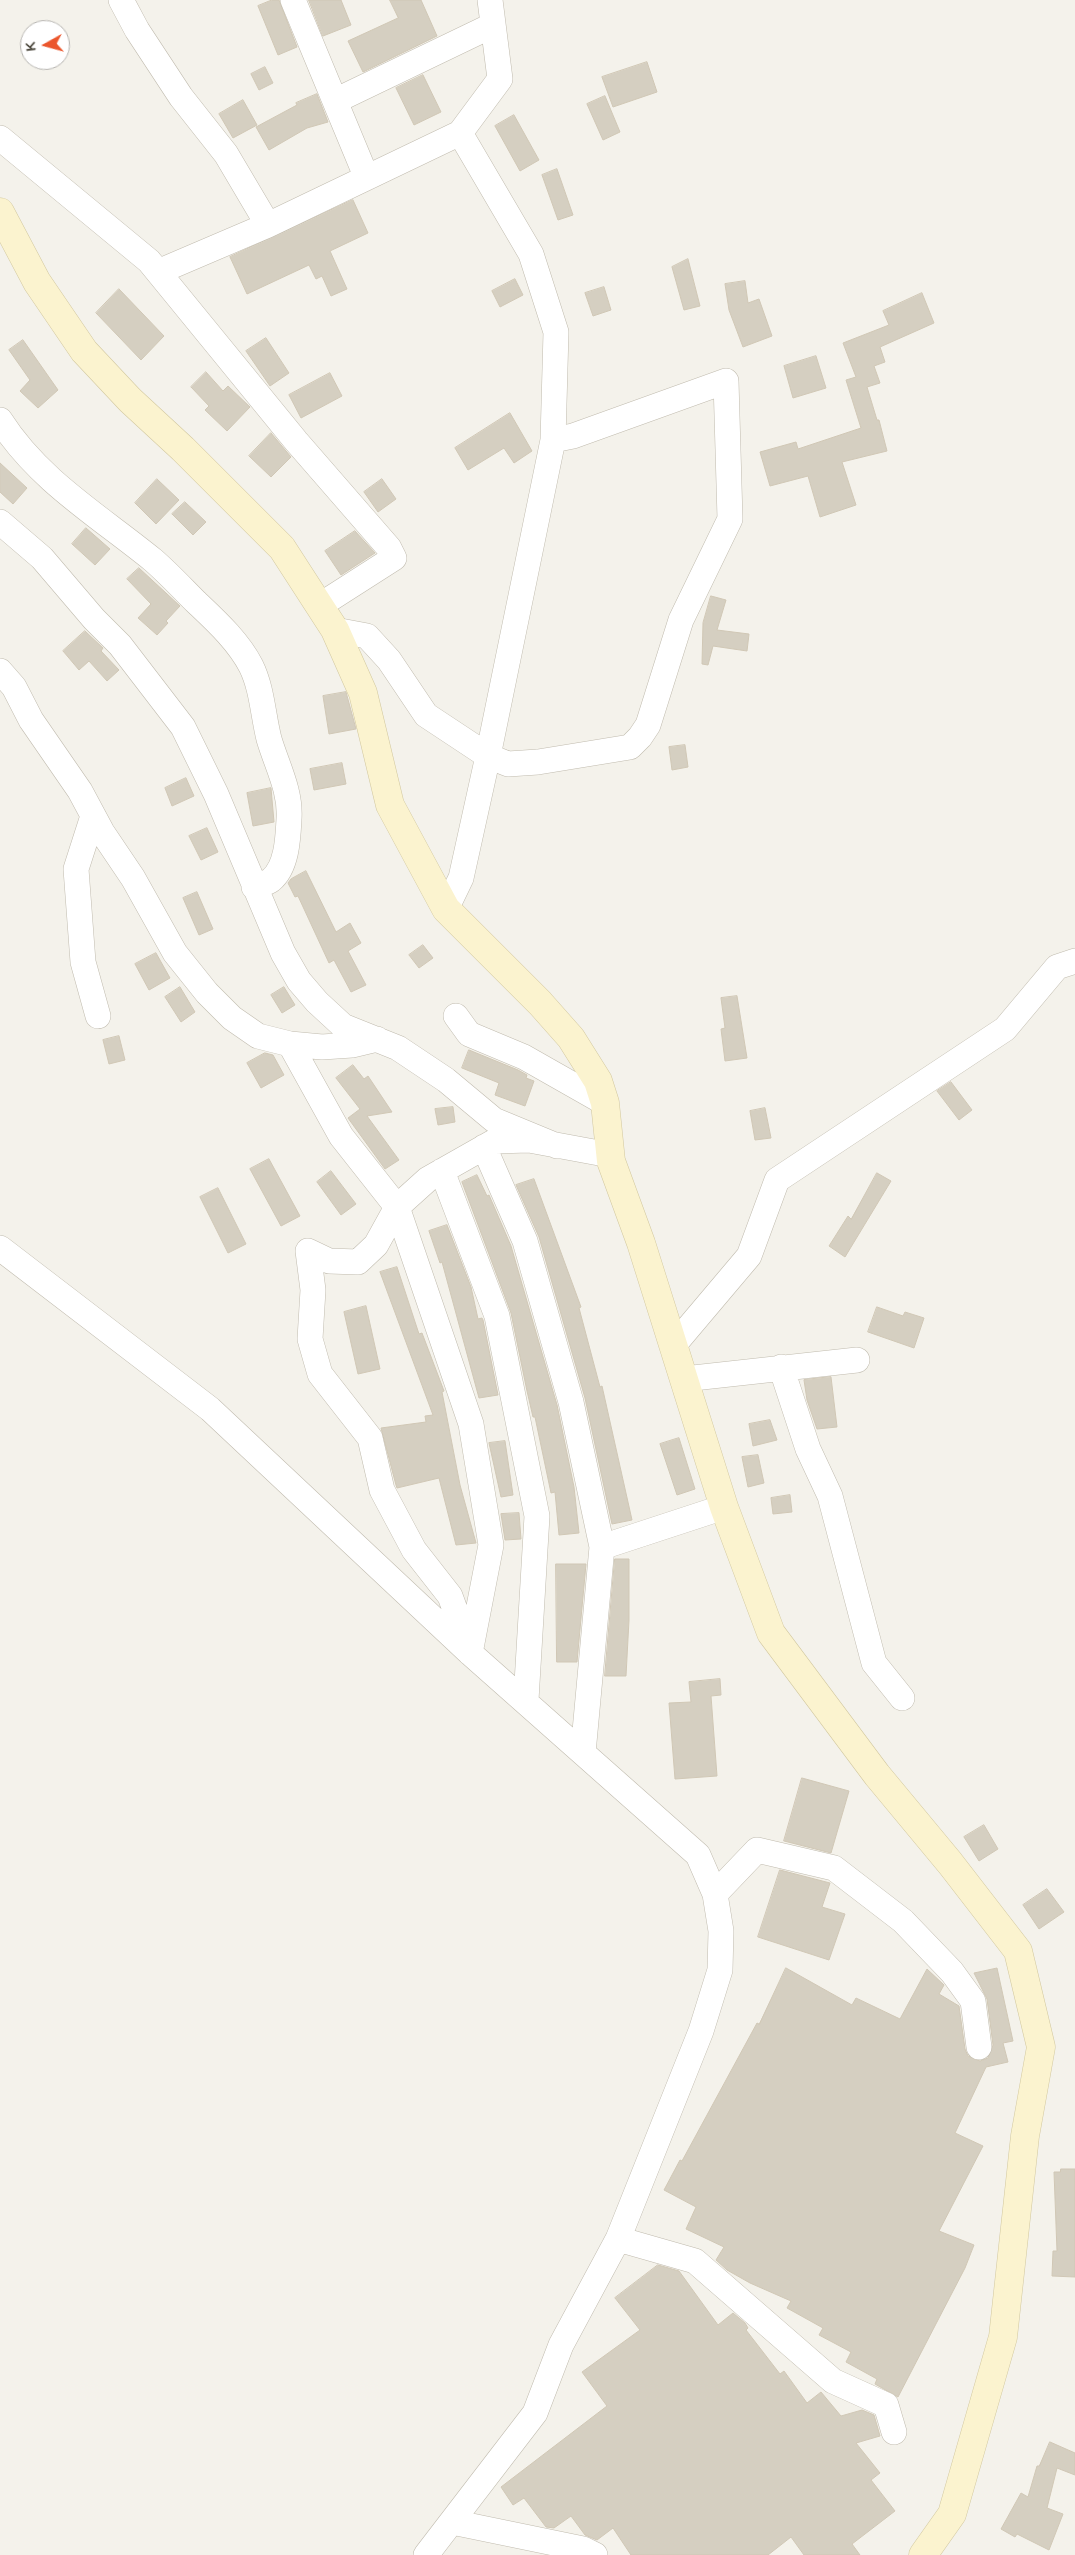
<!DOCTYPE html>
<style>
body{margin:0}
#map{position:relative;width:1075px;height:2555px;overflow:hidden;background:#f4f2eb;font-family:"Varela Round",sans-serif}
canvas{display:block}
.north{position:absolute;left:20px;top:20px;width:50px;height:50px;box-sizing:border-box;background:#fff;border:1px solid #b6b4b0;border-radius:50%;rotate:263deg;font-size:14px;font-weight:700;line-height:20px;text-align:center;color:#484439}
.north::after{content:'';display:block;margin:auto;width:18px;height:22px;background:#eb562c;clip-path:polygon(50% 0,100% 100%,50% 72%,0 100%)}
</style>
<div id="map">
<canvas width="1075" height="2555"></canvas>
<div class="north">K</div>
</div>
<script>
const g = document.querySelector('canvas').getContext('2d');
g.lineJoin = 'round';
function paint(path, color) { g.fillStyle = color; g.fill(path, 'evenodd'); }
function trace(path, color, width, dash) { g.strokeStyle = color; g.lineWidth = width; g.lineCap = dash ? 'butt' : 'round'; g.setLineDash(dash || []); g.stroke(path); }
const building = new Path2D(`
 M 272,0 L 279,0 L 297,47 L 278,55 L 258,6 Z
 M 309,0 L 341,0 L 351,25 L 323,36 Z
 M 390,0 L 421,0 L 437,36 L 363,72 L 348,41 L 398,18 Z
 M 647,62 L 657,92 L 613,107 L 602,77 Z
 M 265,67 L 273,83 L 259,90 L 251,74 Z
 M 423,75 L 441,112 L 414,125 L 396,88 Z
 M 317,94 L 328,122 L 307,128 L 269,150 L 256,127 L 297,105 L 296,103 Z
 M 605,96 L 620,132 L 603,140 L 587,104 Z
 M 243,100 L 257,125 L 233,138 L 219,114 Z
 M 514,115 L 539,160 L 520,171 L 495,126 Z
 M 557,169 L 573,215 L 558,220 L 542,175 Z
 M 353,200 L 368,233 L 330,251 L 347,289 L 331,296 L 322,276 L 316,279 L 309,265 L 247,294 L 230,257 Z
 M 688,259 L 700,306 L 684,310 L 672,267 Z
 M 515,279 L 523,295 L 500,307 L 492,291 Z
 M 745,281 L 748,303 L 759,299 L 772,336 L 743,347 L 729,310 L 725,284 Z
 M 604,287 L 611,310 L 593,316 L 585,293 Z
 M 119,289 L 164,336 L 141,360 L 96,313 Z
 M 922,293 L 934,323 L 880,347 L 885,362 L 874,366 L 880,383 L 867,387 L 877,420 L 879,420 L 887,451 L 842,462 L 856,505 L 820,517 L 808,476 L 770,486 L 760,452 L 796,442 L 798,449 L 861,428 L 846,380 L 856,377 L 843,343 L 889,325 L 883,311 Z
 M 266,338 L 289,373 L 270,386 L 246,351 Z
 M 23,340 L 58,390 L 38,408 L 20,391 L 30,380 L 9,350 Z
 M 816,356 L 826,388 L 793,398 L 784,366 Z
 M 206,372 L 223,391 L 228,386 L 250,407 L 227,431 L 205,410 L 209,406 L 191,387 Z
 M 330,373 L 342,396 L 301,418 L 289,395 Z
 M 510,413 L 532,451 L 514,463 L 504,448 L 468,470 L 455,448 Z
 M 271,433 L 291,457 L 271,477 L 249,456 Z
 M 0,463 L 27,488 L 13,504 L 0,492 Z
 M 157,479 L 179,500 L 156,524 L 135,503 Z
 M 382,479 L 396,499 L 378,512 L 364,492 Z
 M 185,502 L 206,522 L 193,535 L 172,514 Z
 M 86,528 L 110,549 L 95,565 L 72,544 Z
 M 355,531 L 375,553 L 341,575 L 325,551 Z
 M 139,568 L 180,606 L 166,621 L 168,623 L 157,635 L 138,618 L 151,604 L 127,579 Z
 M 711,596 L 726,600 L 717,630 L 749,634 L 747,651 L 713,646 L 708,665 L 702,664 L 703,623 Z
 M 85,631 L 103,648 L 101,651 L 119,670 L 107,681 L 89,661 L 79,670 L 63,651 Z
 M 346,692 L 356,729 L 329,734 L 323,696 Z
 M 685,745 L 688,767 L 672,770 L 669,747 Z
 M 342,763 L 346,784 L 314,790 L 310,769 Z
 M 186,778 L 194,796 L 172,806 L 165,788 Z
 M 271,788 L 274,822 L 253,826 L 247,793 Z
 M 207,828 L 218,852 L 201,860 L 189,836 Z
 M 306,871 L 336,932 L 350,923 L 361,943 L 348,951 L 366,985 L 351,992 L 334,960 L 329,963 L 298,896 L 295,897 L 288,883 L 291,879 Z
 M 197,892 L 213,929 L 199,935 L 183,898 Z
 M 423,945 L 433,958 L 419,968 L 409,955 Z
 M 156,953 L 170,978 L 149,990 L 135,964 Z
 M 180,987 L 195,1012 L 181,1022 L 165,997 Z
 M 284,987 L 295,1005 L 282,1013 L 271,995 Z
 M 737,996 L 747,1058 L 725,1061 L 721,1029 L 725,1028 L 721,998 Z
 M 119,1036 L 125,1060 L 109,1064 L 103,1040 Z
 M 469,1050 L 518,1070 L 527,1075 L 526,1078 L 534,1081 L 525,1106 L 495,1095 L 499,1083 L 462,1068 Z
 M 265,1053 L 273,1055 L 284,1075 L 261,1088 L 247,1063 Z
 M 353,1065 L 364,1079 L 368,1076 L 392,1112 L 367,1116 L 399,1160 L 385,1169 L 348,1118 L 360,1109 L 336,1078 Z
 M 951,1082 L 972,1110 L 959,1120 L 937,1091 Z
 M 453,1107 L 455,1122 L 438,1125 L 435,1109 Z
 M 765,1108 L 771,1138 L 755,1140 L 750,1111 Z
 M 269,1159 L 300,1216 L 281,1226 L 250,1169 Z
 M 331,1171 L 356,1204 L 341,1215 L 317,1182 Z
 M 877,1173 L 891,1181 L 845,1257 L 829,1246 L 848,1216 L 851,1219 Z
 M 477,1175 L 487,1196 L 489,1195 L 511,1246 L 557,1405 L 574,1487 L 579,1533 L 559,1535 L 555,1492 L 551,1493 L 535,1417 L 533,1417 L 527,1391 L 511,1313 L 462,1182 Z
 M 534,1179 L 581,1307 L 579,1308 L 600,1387 L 602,1386 L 632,1520 L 612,1524 L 585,1398 L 539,1237 L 516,1185 Z
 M 218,1188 L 246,1244 L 228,1253 L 200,1197 Z
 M 447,1225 L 471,1287 L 478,1319 L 482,1318 L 483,1320 L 498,1395 L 479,1398 L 442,1262 L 440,1263 L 429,1231 Z
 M 397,1267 L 419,1334 L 422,1333 L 444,1391 L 442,1392 L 460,1485 L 476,1543 L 456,1545 L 439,1478 L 397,1488 L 396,1485 L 381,1428 L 426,1422 L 425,1416 L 433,1415 L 380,1272 Z
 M 366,1306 L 380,1369 L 358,1374 L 344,1312 Z
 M 877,1307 L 903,1316 L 905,1312 L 924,1318 L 914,1348 L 868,1332 Z
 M 831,1377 L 837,1427 L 817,1429 L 807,1400 L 804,1380 Z
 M 770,1420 L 777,1440 L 753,1446 L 749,1424 Z
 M 679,1438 L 695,1489 L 677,1495 L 660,1444 Z
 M 505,1441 L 513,1495 L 501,1497 L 489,1443 Z
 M 758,1455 L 764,1483 L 748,1487 L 742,1457 Z
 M 790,1495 L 792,1512 L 773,1514 L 771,1498 Z
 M 519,1513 L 521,1539 L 505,1540 L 501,1514 Z
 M 615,1559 L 629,1559 L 629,1620 L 626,1676 L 605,1676 Z
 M 556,1564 L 586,1564 L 577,1662 L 557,1662 Z
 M 720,1679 L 721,1695 L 711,1696 L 717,1776 L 675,1779 L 669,1703 L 691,1702 L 689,1682 Z
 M 802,1778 L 849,1791 L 831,1853 L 784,1841 Z
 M 984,1825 L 998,1849 L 979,1861 L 964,1837 Z
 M 780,1870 L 830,1883 L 822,1907 L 845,1914 L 829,1960 L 758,1937 Z
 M 1047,1889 L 1064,1912 L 1039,1929 L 1023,1905 Z
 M 786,1968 L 852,2005 L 856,1998 L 900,2019 L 927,1969 L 944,1985 L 939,1994 L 959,2006 L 965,2049 L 968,2056 L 980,2061 L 988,2058 L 993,2045 L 987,1999 L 974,1973 L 997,1968 L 1013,2041 L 1003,2043 L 1008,2062 L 986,2067 L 955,2133 L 983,2146 L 939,2231 L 974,2245 L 965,2268 L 898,2397 L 875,2384 L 877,2379 L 846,2362 L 851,2352 L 819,2335 L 823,2328 L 787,2308 L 791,2301 L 750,2283 L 727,2270 L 716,2260 L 724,2247 L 686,2229 L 696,2207 L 664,2190 L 680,2160 L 682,2161 L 757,2023 L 759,2024 Z
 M 1061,2169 L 1075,2169 L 1075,2277 L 1052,2276 L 1053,2251 L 1057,2251 L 1054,2172 L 1060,2172 Z
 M 658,2265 L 679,2271 L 718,2325 L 733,2313 L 745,2323 L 748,2328 L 746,2330 L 780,2374 L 784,2371 L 807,2403 L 821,2392 L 841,2416 L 862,2410 L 874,2415 L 880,2436 L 856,2443 L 880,2473 L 871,2480 L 895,2511 L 852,2544 L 860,2555 L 804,2555 L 791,2537 L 768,2555 L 631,2555 L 613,2528 L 597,2540 L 585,2535 L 571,2516 L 554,2528 L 546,2527 L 524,2498 L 513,2505 L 501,2487 L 607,2406 L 582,2372 L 640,2330 L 615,2298 Z
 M 1050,2442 L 1075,2453 L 1075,2475 L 1057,2468 L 1047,2508 L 1063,2514 L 1049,2550 L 1017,2534 L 1015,2537 L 1001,2529 L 1021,2493 L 1028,2497 L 1037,2466 L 1039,2466 Z`);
paint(building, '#d5cfc1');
trace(building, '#d0c7b5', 1);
const street = new Path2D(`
 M 121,0 L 137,30 L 181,97 L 226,154 L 268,225
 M 293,0 L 366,176
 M 335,101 L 493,25
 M 0,138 L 149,261 L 296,441 L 389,548 L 394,558 L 319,606
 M 158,272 L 268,225 L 460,133
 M 0,420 C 38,480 99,516 153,560 C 168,573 182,588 196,602 C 216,621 238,641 251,666 C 262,688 263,715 269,739 C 277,766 291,791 289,819 C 288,838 287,867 271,880 C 267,883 259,885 254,887
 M 0,522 L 42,558 L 94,619 L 120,645 L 183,727 L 216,794 L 283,953 L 299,981 L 317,1002 L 343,1026 L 398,1048 L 446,1080 L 494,1120 L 557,1146
 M 335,630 L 367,636 L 389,660 L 426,715 L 488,756 L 508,764 L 538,762 L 630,747 L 640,737 L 648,725 L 681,620 L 730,519 L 726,381 L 573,436 L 553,440
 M 0,671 L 14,687 L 31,720 L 80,791 L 102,832 L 133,878 L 175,953 L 207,993 L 232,1018 L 258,1036 L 290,1044 L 322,1047 L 352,1045 L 377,1039
 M 93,816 L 76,869 L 83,962 L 98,1016
 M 446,909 L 461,878 L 488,756 L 553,440 L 556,332 L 531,254 L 460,133 L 500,79 L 490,0
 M 456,1016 L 469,1034 L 524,1057 L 605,1103
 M 290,1044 L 341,1136 L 397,1207 L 471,1424 L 491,1545 L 470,1653
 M 484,1147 L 525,1241 L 571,1402 L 602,1547 L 583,1753
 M 442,1171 L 497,1316 L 537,1516 L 526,1700
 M 0,1248 L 210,1409 L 470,1653 L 698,1855 L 715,1894 L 721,1931 L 720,1970 L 701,2031 L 618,2239 L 561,2345 L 535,2413 L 426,2555
 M 673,1346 L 749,1256 L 777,1180 L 1005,1029 L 1057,967 L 1075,961
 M 781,1367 L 808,1449 L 830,1496 L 874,1663 L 902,1698
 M 684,1379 L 857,1360
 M 602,1547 L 724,1507
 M 469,1648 L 450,1596 L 414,1550 L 382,1490 L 370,1438 L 320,1374 L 310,1339 L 313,1290 L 308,1251 L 329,1261 L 358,1262 L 376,1245 L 397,1207 L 428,1179 L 495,1141 L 529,1140 L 610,1155
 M 715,1894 L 757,1850 L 834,1868 L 903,1921 L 952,1972 L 973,2001 L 979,2047
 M 618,2239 L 695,2261 L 833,2381 L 886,2405 L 894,2432
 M 452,2522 L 583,2549 L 595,2555`);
const secondary = new Path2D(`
 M 0,212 L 37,282 L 84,351 L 130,400 L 183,449 L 282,548 L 335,630 L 363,693 L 390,805 L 446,909 L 540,1003 L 571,1038 L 598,1081 L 605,1103 L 611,1161 L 641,1243 L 724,1507 L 771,1633 L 877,1775 L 950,1863 L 1018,1951 L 1041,2047 L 1025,2136 L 1003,2337 L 952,2514 L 923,2555`);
trace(street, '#c0bbae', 26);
trace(secondary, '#d1c79e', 29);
trace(street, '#fff', 25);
trace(secondary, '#fbf3cf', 28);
</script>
